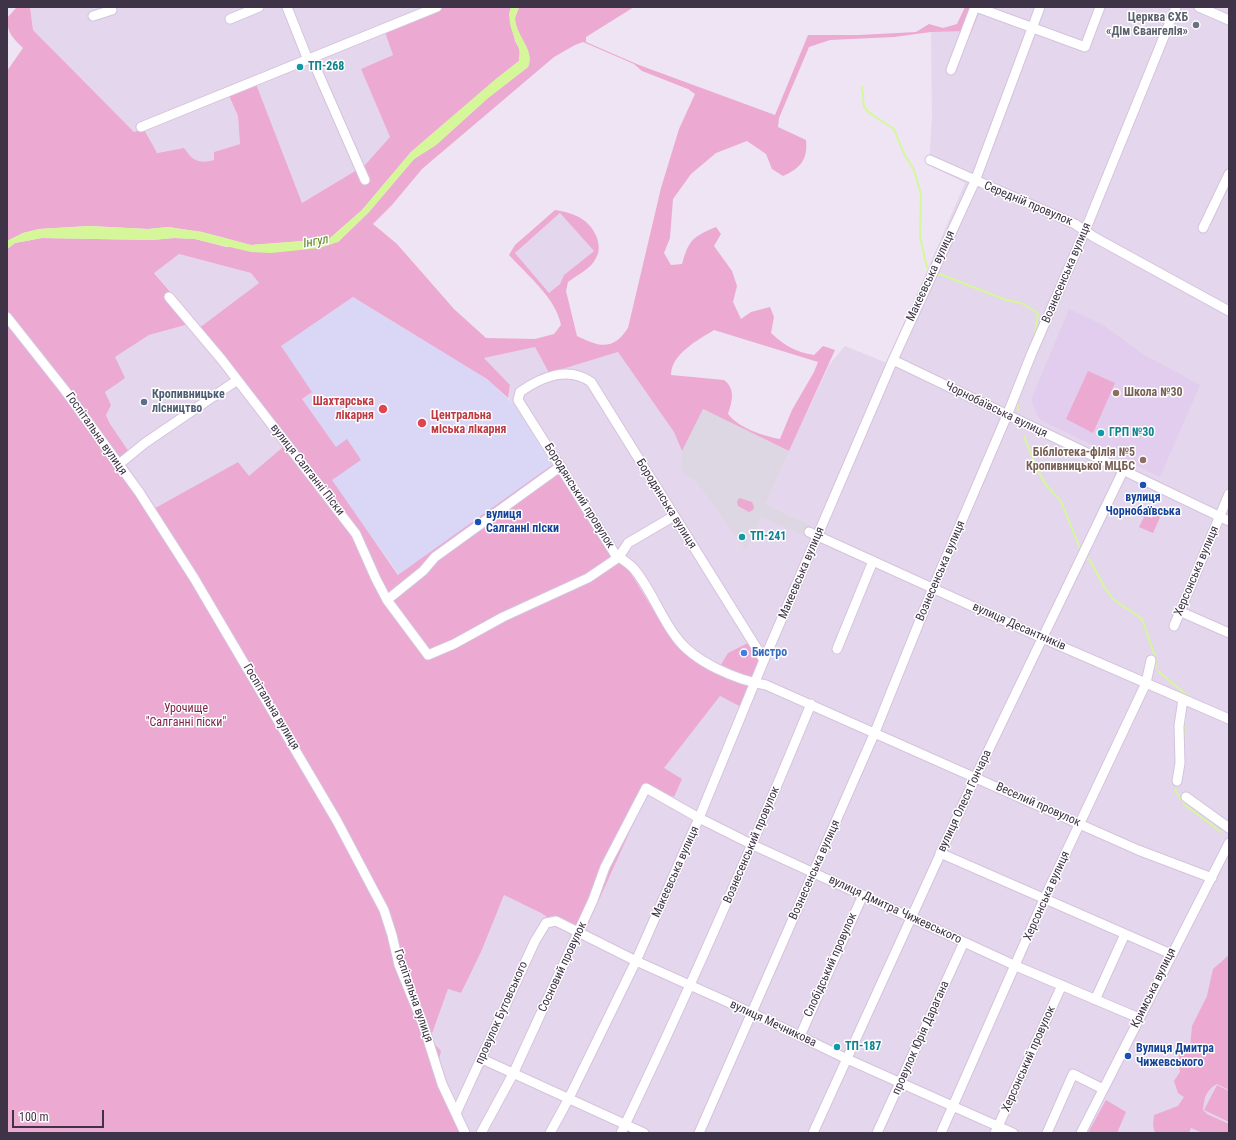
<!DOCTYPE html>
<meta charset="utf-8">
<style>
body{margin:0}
#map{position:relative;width:1236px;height:1140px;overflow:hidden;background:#eee4f4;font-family:"Roboto Condensed",sans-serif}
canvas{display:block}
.frame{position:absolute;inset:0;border:8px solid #3e3347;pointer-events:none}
.scale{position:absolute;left:12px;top:1110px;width:92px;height:18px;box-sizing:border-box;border:2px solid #3e3347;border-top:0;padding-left:5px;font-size:12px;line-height:14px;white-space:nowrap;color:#3e3347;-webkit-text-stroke:3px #fff;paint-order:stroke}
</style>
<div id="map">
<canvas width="1236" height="1140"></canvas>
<div class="frame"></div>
<div class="scale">100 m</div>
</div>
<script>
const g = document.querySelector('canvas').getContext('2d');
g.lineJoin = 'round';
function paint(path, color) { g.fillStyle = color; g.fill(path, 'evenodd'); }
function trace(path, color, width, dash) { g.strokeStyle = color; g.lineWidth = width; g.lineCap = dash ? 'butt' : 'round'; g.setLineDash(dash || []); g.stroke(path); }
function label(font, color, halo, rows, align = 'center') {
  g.font = font + ' "Roboto Condensed",sans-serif'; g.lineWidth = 3; g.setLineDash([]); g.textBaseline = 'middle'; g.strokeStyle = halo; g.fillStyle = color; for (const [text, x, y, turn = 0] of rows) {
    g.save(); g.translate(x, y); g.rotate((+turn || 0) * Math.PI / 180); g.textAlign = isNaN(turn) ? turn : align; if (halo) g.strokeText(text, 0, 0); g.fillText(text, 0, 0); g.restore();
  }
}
paint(new Path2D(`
 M 30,7 L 427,7 L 393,55 L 361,69 L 390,137 L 365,165 L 302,203 L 254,80 L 226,89 L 238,116 L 240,144 L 214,152 L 214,160 L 191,164 L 183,148 L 156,153 L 145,129 L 134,132 L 33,30 Z
 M 981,7 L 1229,7 L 1229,1133 L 462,1133 L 430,1039 L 448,989 L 461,993 L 481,952 L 504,895 L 541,913 L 581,940 L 644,800 L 655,789 L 675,797 L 664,768 L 720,696 L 743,708 L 717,672 L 705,667 L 670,637 L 627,567 L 614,555 L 508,398 L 510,385 L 484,358 L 535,347 L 549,373 L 618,352 L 674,432 L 682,451 L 681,469 L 684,474 L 695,480 L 746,549 L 761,517 L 807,536 L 812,526 L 766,504 L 789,451 L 829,365 L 845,346 L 887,363 L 965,183 L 929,165 L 932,118 L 931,32 L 972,31 Z
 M 560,213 L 594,251 L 564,275 L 560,284 L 549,294 L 515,253 Z
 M 179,254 L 251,273 L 259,283 L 240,299 L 283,447 L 249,477 L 238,462 L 148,512 L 119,470 L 110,424 L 106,414 L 111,405 L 105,392 L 113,386 L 115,357 L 149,335 L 196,322 L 154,272 Z`), '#e4d6ec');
paint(new Path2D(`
 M 703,409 L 789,451 L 766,504 L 812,526 L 807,537 L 761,517 L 746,550 L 695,480 L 684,474 L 681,469 L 682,451 Z`), '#ddd6e3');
paint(new Path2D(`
 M 1069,309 L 1103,325 L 1141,353 L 1200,385 L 1160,477 L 1040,420 L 1031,400 Z`), '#e3cdee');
paint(new Path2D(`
 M 353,297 L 487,379 L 514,405 L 552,465 L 399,575 L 331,480 L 361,460 L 336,447 L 307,407 L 302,399 L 312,392 L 280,346 Z`), '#d9d6f6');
paint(new Path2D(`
 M 17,7 L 30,7 L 33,30 L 134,132 L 144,129 L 157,153 L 184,148 C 193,161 198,164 214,160 L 214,152 L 240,144 L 238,116 L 226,89 L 254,79 L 302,203 L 365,165 L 390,137 L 361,69 L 393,55 L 383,26 L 427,7 L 511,7 L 509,14 L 515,41 L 520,50 L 519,61 L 496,79 L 411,152 L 362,210 L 329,239 L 251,245 L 202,232 L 168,227 L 148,229 L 89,226 L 39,229 L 23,233 L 7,241 L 7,71 L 23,48 C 13,38 7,33 7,18 Z
 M 519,7 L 634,7 L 586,37 L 586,42 L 639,65 L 775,115 L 808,35 L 859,35 L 916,32 L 929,24 L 943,28 L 957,24 L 965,7 L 981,7 L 972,31 L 931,32 L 894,37 L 830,40 L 809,47 L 779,118 L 778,127 L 806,140 C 808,159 801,168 783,176 L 772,169 L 766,154 L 747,141 L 716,153 L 691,174 L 673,199 L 670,238 L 664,253 L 671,265 L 682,264 C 689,240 692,237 716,227 L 721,234 L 714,246 L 732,271 L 737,286 L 733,302 L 741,319 L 751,312 L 770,307 L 774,317 L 771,333 C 785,346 796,352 814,355 L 823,346 L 835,350 L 789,451 L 703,409 L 682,451 L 674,432 L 618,352 L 549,373 L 535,347 L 484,358 L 510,385 L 508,398 L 487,379 L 353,297 L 281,346 L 312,392 L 302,399 L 336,447 L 347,439 L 361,460 L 332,480 L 398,575 L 552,465 L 614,555 L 627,567 L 670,637 L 705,667 L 717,671 L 728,653 L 748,643 L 762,664 L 743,708 L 720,696 L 664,768 L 682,779 L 674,797 L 655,789 L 644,800 L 581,940 L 541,913 L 504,895 L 481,952 L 461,993 L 448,989 L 430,1039 L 441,1051 L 438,1063 L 462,1133 L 7,1133 L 7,249 L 15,243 L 42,238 L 152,240 L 174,238 L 195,239 L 226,247 L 338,242 L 369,212 L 414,159 L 436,145 L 488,98 L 528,67 C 535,51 516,36 515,19 C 515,16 518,11 519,7 ZM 583,42 L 634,64 L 642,71 L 688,89 L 695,94 L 679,129 L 661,188 L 628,328 C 613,351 599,347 577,336 L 566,291 L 568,282 C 577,275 591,269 596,258 C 600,251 599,245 597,238 C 590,219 574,213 555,210 L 515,245 L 509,255 C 527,275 556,298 561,325 L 554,334 L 535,339 L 486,338 L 454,309 L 397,244 L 373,224 L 392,205 L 422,169 L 554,57 L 575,45 ZM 560,213 L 594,251 L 564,275 L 560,284 L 549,293 L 515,253 ZM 179,254 L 251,273 L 259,283 L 194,332 L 283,447 L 249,476 L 238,462 L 148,512 L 114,465 L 129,452 L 110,424 L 106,415 L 111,405 L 105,392 L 125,378 L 115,357 L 149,335 L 196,322 L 154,273 ZM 714,330 L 818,362 L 814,372 L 792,410 L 780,439 C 763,436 739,428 728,414 C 732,402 736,389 724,380 L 671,375 C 671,354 698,340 714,330 Z
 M 1088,371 L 1115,383 L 1093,433 L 1066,419 Z
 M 739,498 L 752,502 L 754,507 L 753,510 L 749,512 L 738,506 L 737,502 Z
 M 1155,512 L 1161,515 L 1153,533 L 1139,527 L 1145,515 L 1152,518 Z
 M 1229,955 L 1229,1090 L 1217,1084 C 1206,1090 1204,1098 1203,1110 L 1207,1114 L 1229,1124 L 1229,1133 L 1203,1133 L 1191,1128 L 1189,1133 L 1155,1133 L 1153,1125 L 1154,1115 L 1178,1106 L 1184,1097 L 1178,1093 L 1174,1081 L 1180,1072 L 1178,1051 L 1185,1053 L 1190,1048 L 1192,1026 L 1207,996 L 1213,969 Z
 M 1217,1085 L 1229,1091 L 1229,1122 L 1204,1110 Z
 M 1106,1100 L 1126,1112 L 1117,1133 L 1088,1133 Z`), '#eca9d1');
paint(new Path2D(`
 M 511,7 L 519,7 C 518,11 515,16 515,19 C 516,36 536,51 528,67 L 488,98 L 436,145 L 414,159 L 369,212 L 338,242 L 320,248 L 271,253 L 251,252 L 195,239 L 174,238 L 152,240 L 42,238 L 15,243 L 7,249 L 7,241 L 23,233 L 39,229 L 89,226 L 148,229 L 168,227 L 202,232 L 251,245 L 329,239 L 362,210 L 411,152 L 496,79 L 519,61 C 524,44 504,31 511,7 Z`), '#d5f79a');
trace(new Path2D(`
 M 862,87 L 864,107 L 871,114 L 894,129 L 904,154 L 914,170 L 921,194 L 920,236 L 927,268
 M 937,273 L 1006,300 L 1021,303 L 1038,313 L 1035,334
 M 1017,401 L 1018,410
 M 1024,436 L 1037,469 L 1046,485 L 1061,501 L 1081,551
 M 1085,558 L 1090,560 L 1105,588 L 1113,599 L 1142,619 L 1155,656 L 1156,668
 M 1159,672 L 1189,697
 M 1184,753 L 1185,717
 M 1176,789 L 1175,790 L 1185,805 L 1221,832`), '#d5f79a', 2);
const minor = new Path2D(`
 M 287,7 L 308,60
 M 976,7 L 1085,47 L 1100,7
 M 1199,7 L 1229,20
 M 93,16 L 112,10
 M 230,19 L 259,7
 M 312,59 L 365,180
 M 951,70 L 975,7
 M 141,127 L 437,7
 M 930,160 L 1075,224 L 1094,237 L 1229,311
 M 1203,228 L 1229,174
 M 169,297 L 222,360 L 356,534 L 376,579 L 387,600 L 428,655 L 454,644 L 503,617 L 588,578 L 619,557 L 628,543 L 674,516
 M 7,317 L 64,389 L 139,492 L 194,578 L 337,821 L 384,910 L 392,935 L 399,965 L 423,1024 L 442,1084 L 465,1133
 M 893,360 L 1229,521
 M 118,465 L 145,443 L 236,381
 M 809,532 L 1042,638 L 1229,719
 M 387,600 L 423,571 L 435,557 L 561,466
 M 1179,611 L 1229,633
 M 1174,626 L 1229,494
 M 837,649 L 873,561
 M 764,660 L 591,382 C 568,366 541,377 520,392 L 518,400 L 615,554 C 621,559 629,563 634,569 C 651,589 660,616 676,637 C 694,662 736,680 766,685 L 1138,850 L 1212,878
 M 1177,781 L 1180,763 L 1179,726 L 1183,699
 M 1186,797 L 1229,828
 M 940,853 L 1171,954
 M 1095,1000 L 1125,934
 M 800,1036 L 863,895
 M 482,1059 L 644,1133
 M 456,1113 L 535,941 L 546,923 L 556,921 L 636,961 L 752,1013 L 847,1059 L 1013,1133
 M 481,1133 L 513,1074 L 593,900 L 605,867 L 646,788 L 699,818 L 753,845 L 1016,966 L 1139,1018
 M 550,1133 L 569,1098 L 636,961 L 699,818 L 764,660 L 893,360 L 975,181 L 1040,7
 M 621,1133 C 689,992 751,849 811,704
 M 699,1133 L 875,732 L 933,588 L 1008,413 L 1031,355 L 1085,231 L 1176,7
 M 813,1133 L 975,778 L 1123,471
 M 877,1133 L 964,942
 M 941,1133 L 1045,897 L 1146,683 L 1151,660
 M 995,1133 L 1062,985
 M 1047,1133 L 1073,1074 L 1103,1089
 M 1081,1133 L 1229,843`);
trace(minor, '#d4c3de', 11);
trace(minor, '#fff', 9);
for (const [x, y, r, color] of [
 [1196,25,4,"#6b7280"],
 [300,67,4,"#0f9aa8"],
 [1116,393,4,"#8d6e63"],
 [144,402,4,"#5c6f8a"],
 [383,409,5,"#e0444e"],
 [422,423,5,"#e0444e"],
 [1101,433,4,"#0f9aa8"],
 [1143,460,4,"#8d6e63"],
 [1143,485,4,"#1a4fb4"],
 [478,522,4,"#1a4fb4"],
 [742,537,4,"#0f9aa8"],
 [744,653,4,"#3f7fe0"],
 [837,1047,4,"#0f9aa8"],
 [1128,1056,4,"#1a4fb4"]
]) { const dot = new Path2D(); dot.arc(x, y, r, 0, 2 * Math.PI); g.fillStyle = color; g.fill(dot); trace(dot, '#fff', 1.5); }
label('bold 12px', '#5b616d', '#fff', [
 ["Церква ЄХБ",1188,18],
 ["«Дім Євангелія»",1188,32]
], 'right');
label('bold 12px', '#0d838f', '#fff', [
 ["ТП-268",308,67],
 ["ГРП №30",1109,433],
 ["ТП-241",750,537],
 ["ТП-187",845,1047]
], 'left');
label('12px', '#3e3347', '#fff', [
 ["Середній провулок",1028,204,23],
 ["Вознесенська вулиця",1067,273,-67],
 ["Макеєвська вулиця",931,276,-65],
 ["Чорнобаївська вулиця",996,410,26],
 ["Госпітальна вулиця",96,434,55],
 ["вулиця Салганні Піски",307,470,52],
 ["Бородянський провулок",579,496,58],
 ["Бородянська вулиця",666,504,58],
 ["Вознесенська вулиця",941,571,-67],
 ["Херсонська вулиця",1197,571,-67],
 ["Макеєвська вулиця",802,573,-67],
 ["вулиця Десантників",1019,627,24],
 ["Госпітальна вулиця",271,707,59],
 ["вулиця Олеся Гончара",965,801,-65],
 ["Веселий провулок",1038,805,24],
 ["Вознесенський провулок",752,845,-67],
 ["Вознесенська вулиця",815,870,-66],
 ["Макеєвська вулиця",676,872,-66],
 ["Херсонська вулиця",1047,896,-66],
 ["вулиця Дмитра Чижевського",895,910,25],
 ["Слобідський провулок",831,965,-66],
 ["Сосновий провулок",563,967,-65],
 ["Кримська вулиця",1154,988,-64],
 ["Госпітальна вулиця",413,996,71],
 ["провулок Бутовського",502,1013,-66],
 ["вулиця Мечникова",773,1024,25],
 ["провулок Юрія Дарагана",921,1038,-66],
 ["Херсонський провулок",1029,1059,-66]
]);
label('bold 12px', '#785e54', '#fff', [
 ["Школа №30",1124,393],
 ["Бібліотека-філія №5",1135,453,"right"],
 ["Кропивницької МЦБС",1135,467,"right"]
], 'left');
label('bold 12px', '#4e5e75', '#fff', [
 ["Кропивницьке",152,395],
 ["лісництво",152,409]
], 'left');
label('bold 12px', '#be3a42', '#fff', [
 ["Шахтарська",374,402],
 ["лікарня",374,416],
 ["Центральна",431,416,"left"],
 ["міська лікарня",431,430,"left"]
], 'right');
label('bold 12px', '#164399', '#fff', [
 ["вулиця",1143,498,"center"],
 ["Чорнобаївська",1143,512,"center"],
 ["вулиця",486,515],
 ["Салганні піски",486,529],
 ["Вулиця Дмитра",1136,1049],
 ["Чижевського",1136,1063]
], 'left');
label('bold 12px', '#366cbe', '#fff', [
 ["Бистро",752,653]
], 'left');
label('12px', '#7e2148', '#fff', [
 ["Урочище",186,709],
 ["\"Салганні піски\"",186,723]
]);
label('italic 13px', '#5a801d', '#fff', [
 ["Інгул",316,242,-10]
]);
</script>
